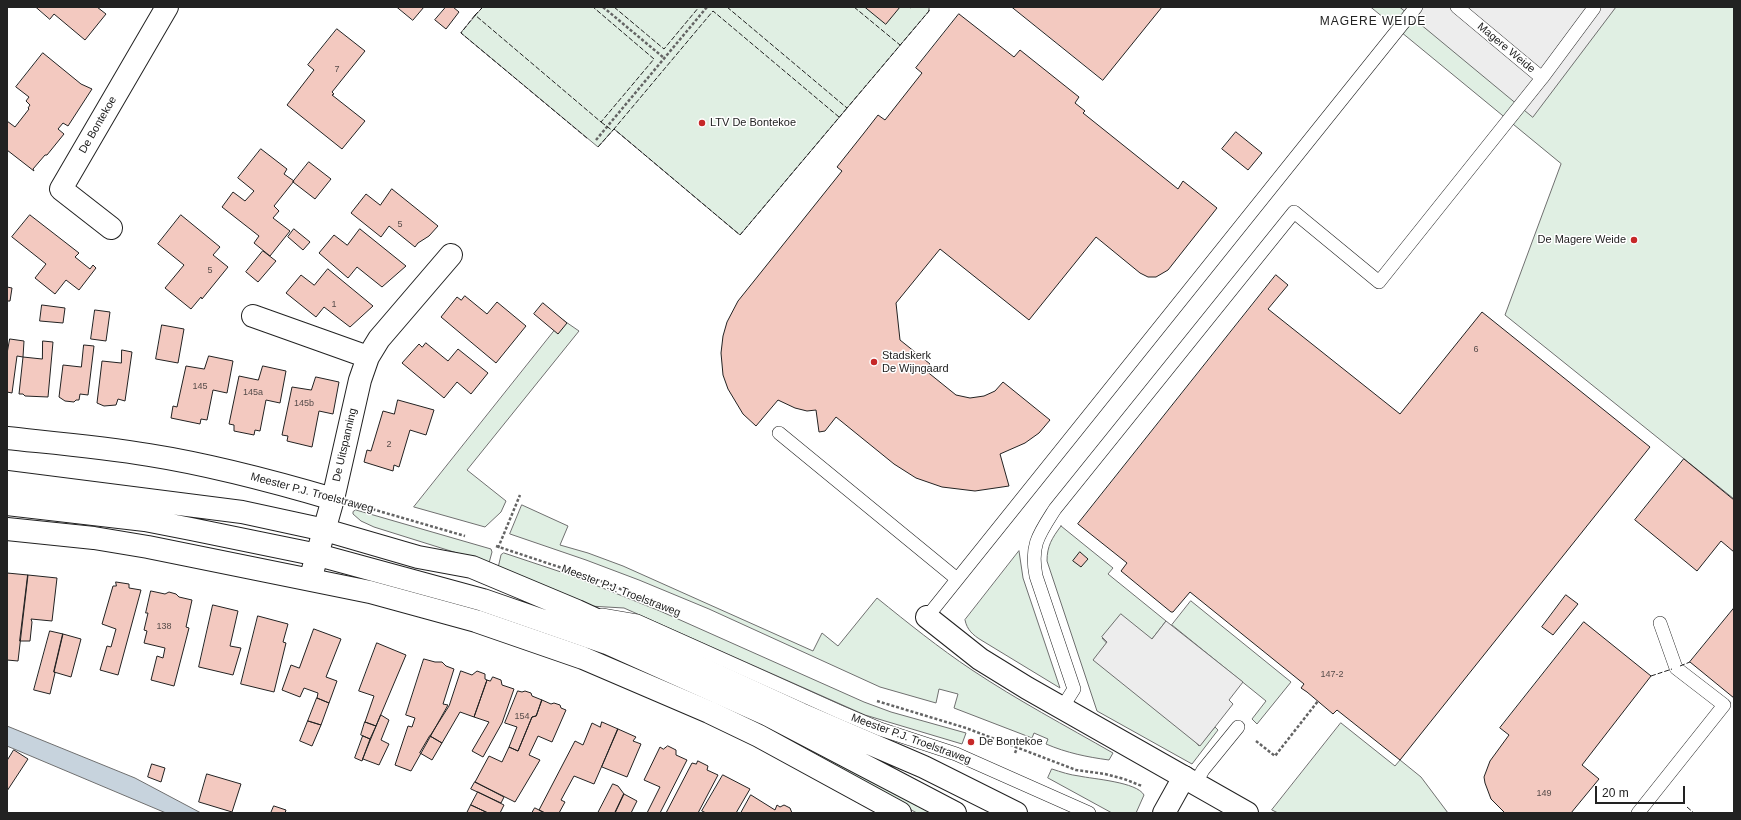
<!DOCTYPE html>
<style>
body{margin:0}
#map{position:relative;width:1741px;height:820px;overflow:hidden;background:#fff;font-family:Arial,sans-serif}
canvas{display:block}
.frame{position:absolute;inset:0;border:8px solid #222;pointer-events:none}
.scale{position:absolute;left:1595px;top:786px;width:90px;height:18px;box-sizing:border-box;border:2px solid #222;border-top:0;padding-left:5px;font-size:12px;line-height:14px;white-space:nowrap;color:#222;-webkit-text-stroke:3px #fff;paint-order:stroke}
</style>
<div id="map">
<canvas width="1741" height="820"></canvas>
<div class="frame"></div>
<div class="scale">20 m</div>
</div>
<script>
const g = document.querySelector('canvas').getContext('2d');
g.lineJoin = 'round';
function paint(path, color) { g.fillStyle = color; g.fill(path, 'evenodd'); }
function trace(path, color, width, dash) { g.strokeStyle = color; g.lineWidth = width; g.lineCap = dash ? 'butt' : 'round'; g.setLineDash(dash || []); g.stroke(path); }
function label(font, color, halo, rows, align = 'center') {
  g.font = font + ' Arial,sans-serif'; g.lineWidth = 3; g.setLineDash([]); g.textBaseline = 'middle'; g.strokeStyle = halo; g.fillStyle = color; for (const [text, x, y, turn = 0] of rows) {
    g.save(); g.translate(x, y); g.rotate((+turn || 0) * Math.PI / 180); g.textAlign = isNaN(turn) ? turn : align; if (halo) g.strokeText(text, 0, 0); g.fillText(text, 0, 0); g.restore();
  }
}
const green = new Path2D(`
 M 483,7 L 929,7 L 929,11 L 740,235 L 614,129 L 598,147 L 461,33 Z
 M 1371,7 L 1734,7 L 1734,499 L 1505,315 L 1561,164 Z
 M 563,320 L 579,331 L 467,470 L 506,501 L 501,512 L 485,527 L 414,507 Z
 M 522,505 L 568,526 L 560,545 L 588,553 L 623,566 L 813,651 L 822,633 L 838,646 L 877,598 C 908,623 939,648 972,670 C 1017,700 1066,726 1113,753 L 1109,760 C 1087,757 1067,753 1046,744 L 1048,739 L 1034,733 L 1032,738 L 954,708 L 958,694 L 939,689 L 936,703 L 880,687 L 709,609 L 639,580 L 586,560 L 510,534 Z
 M 356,510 L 491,549 L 492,552 L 489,563 L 374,527 L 361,521 L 353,514 L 353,512 Z
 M 1061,526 L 1113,568 L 1108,574 L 1166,621 L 1152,639 L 1102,638 L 1199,746 L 1215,727 L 1218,730 L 1192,764 L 1097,711 L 1047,561 C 1047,546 1052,538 1061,526 Z
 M 1019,551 L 1023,578 L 1060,688 L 981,640 C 973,635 967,630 965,620 Z
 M 504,553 L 570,575 L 660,611 L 864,702 L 891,712 L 966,733 L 962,744 L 865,715 L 624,608 L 589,606 L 498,568 L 501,555 Z
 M 1191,601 L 1291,682 L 1257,724 L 1252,719 L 1266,701 L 1172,625 Z
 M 1341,723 L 1395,766 L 1400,760 L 1421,777 L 1448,813 L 1278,813 L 1272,810 Z
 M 772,726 L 939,813 L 917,813 L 769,735 Z
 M 1052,769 C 1061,772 1070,775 1079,776 C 1093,779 1137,782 1144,795 L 1136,813 L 1112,813 L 1048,778 Z`);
paint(green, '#e0efe3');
trace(green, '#6f6f6f', 1);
const parking = new Path2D(`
 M 1400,7 L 1616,7 L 1533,117 Z
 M 1121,614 L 1152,639 L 1166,621 L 1243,682 L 1229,700 L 1233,704 L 1200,746 L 1093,660 L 1107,642 L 1102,637 Z`);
paint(parking, '#ededed');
trace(parking, '#6f6f6f', 1);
const water = new Path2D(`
 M 7,726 L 135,778 L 201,813 L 166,813 L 7,746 Z`);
paint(water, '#c7d3dd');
trace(water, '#6f6f6f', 1);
const building = new Path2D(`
 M 36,7 L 97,7 L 106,14 L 85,40 L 54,14 L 50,19 Z
 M 397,7 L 424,7 L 413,20 Z
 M 446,7 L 453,7 L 459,12 L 446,29 L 435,20 Z
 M 865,7 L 900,7 L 886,24 Z
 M 1012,7 L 1162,7 L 1103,80 Z
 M 959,14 L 1014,57 L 1020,50 L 1079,97 L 1075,103 L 1085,111 L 1083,113 L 1178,189 L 1183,181 L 1217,208 L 1168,270 L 1156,277 L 1148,277 L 1140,273 L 1096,237 L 1029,320 L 940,249 L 896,303 L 900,340 L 930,364 L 925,370 L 956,395 L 970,398 L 984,396 L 995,391 L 1003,382 L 1050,420 L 1039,433 L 1025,443 L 1000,454 L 1009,486 L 975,491 L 942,487 L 916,478 L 894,464 L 836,417 L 825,431 L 819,432 L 816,410 L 807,411 L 795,408 L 778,400 L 756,426 L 743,414 L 728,389 L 723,375 L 721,353 L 723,336 L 727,322 L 738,301 L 842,171 L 837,167 L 864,133 L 878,115 L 885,120 L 922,73 L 916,68 Z
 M 337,29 L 365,51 L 332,92 L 334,94 L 332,95 L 365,121 L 342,149 L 287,105 L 314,70 L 308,65 Z
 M 43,53 L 81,84 L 92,89 L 68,126 L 63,123 L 58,129 L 64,134 L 47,155 L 45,155 L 33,169 L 34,171 L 7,150 L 7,121 L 15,127 L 29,109 L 28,108 L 30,105 L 26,101 L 29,97 L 16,87 Z
 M 1236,132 L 1262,153 L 1248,170 L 1222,149 Z
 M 261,149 L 287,169 L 284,174 L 294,181 L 274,206 L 279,211 L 273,218 L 290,231 L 270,256 L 254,243 L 259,236 L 222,207 L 233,192 L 245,201 L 254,191 L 238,178 Z
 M 309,162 L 331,179 L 315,199 L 293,182 Z
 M 392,189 L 438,226 L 429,236 L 418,243 L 415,247 L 389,226 L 381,237 L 351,213 L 366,194 L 380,205 Z
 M 30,215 L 79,253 L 75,257 L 90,269 L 93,265 L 96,268 L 79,290 L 66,280 L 55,294 L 35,278 L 46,264 L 12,237 Z
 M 181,215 L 220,247 L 213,255 L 228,267 L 202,299 L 201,297 L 191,309 L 165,288 L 184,265 L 158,244 Z
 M 294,229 L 310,242 L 303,250 L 288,237 Z
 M 360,229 L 406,266 L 382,287 L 357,267 L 348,278 L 319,253 L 334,235 L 347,245 Z
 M 263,251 L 276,261 L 258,282 L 246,272 Z
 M 328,269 L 373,306 L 350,327 L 324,307 L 316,317 L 286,293 L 301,275 L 314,285 Z
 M 1276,275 L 1288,285 L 1268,309 L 1400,414 L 1482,312 L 1650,447 L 1400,760 L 1337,710 L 1333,714 L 1307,692 L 1301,688 L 1304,684 L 1190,592 L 1173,612 L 1171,612 L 1121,571 L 1127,563 L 1078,524 Z
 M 7,287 L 12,288 L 10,301 L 7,301 Z
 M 465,296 L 487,314 L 497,302 L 526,326 L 496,363 L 441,317 L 457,297 L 461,300 Z
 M 543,303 L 567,323 L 558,334 L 534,314 Z
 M 42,305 L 65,308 L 63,323 L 40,321 Z
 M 95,310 L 110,312 L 106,341 L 91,339 Z
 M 162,325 L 184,329 L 178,363 L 156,359 Z
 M 10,339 L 24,341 L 23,357 L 17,356 L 12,393 L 7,392 L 7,354 Z
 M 43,341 L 53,342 L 48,397 L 25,396 L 23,394 L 19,394 L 23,357 L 42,359 Z
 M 426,343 L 448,361 L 458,349 L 488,373 L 471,394 L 457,382 L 444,398 L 402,363 L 419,344 L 422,347 Z
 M 84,345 L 94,346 L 88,395 L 80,394 L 79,400 L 76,400 L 74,402 L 65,401 L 59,397 L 63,365 L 81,367 Z
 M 122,350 L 132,352 L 125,401 L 118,399 L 116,405 L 104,406 L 97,403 L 102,361 L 121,363 Z
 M 209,356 L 233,361 L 227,393 L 213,390 L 207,420 L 201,419 L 200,424 L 171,418 L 173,406 L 177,407 L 186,366 L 204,369 Z
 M 263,366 L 286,371 L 280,403 L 266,400 L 260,431 L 255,430 L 254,435 L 234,431 L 234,425 L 229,424 L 239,376 L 258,380 Z
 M 316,377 L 339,382 L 333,414 L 319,411 L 312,447 L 287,441 L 288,436 L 282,435 L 292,387 L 311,390 Z
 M 398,400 L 434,410 L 426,435 L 410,430 L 399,467 L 394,465 L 393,471 L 364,462 L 367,450 L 371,451 L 383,411 L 394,414 Z
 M 1684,459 L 1734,500 L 1734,552 L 1721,541 L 1697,571 L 1635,520 Z
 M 1080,552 L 1088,559 L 1081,567 L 1073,561 Z
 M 7,573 L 28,575 L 18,661 L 7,660 Z
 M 28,575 L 57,578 L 52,621 L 31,619 L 32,622 L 30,641 L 20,641 Z
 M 116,582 L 129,584 L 129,588 L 141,590 L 118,675 L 100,670 L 107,646 L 111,647 L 116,629 L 102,624 L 113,586 L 116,586 Z
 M 151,591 L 165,594 L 169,592 L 176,594 L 179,597 L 192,600 L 186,627 L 189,628 L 174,686 L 151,680 L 157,656 L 163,658 L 165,648 L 144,643 L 147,631 L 144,630 L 148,613 L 146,613 Z
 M 1566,595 L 1578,604 L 1553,635 L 1542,627 Z
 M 213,605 L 238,611 L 230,646 L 241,648 L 233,675 L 199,667 Z
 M 1734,608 L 1734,698 L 1690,662 Z
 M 258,616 L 288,624 L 283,642 L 286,643 L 274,692 L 241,684 Z
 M 1584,622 L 1651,676 L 1582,765 L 1599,779 L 1571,813 L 1505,813 L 1491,799 L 1485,783 L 1484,777 L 1490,761 L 1509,735 L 1500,728 Z
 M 314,629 L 341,639 L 326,677 L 337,681 L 329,703 L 317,698 L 318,693 L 304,688 L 300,697 L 282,690 L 291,665 L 299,668 Z
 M 50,631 L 63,634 L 54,672 L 55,673 L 50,694 L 34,690 Z
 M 63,634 L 81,639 L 71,677 L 54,672 Z
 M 377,643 L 406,655 L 376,726 L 365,722 L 374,696 L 359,691 Z
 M 424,659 L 435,662 L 442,662 L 446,666 L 454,669 L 443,704 L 448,705 L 411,771 L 395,765 L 408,726 L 412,727 L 415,718 L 406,715 Z
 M 461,671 L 472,675 L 477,671 L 485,674 L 485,679 L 487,680 L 474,717 L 460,712 L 442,743 L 430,736 L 449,706 Z
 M 493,677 L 501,680 L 502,685 L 514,689 L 502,723 L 483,757 L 472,751 L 489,722 L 474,717 L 487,680 L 490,681 Z
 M 518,691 L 522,692 L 525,691 L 531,693 L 532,696 L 542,700 L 536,716 L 532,717 L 518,751 L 509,747 L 517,727 L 505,723 Z
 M 317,698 L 329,703 L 321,725 L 308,721 Z
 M 542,700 L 551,704 L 554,703 L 560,705 L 561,708 L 566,710 L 552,742 L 538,736 L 529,755 L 540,760 L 515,802 L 475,782 L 489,756 L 502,762 L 509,747 L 518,751 L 532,717 L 536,716 Z
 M 381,715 L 389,720 L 381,740 L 389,744 L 379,765 L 363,759 Z
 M 308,721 L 321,725 L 312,746 L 300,741 Z
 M 365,722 L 376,726 L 370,739 L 361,735 Z
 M 602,722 L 618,729 L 594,784 L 574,776 L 561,800 L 565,802 L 559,813 L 545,813 L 539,810 L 575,741 L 583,745 L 592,723 L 600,727 Z
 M 618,729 L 636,737 L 633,741 L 641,744 L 627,777 L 602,767 Z
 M 363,736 L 370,739 L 362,761 L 355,758 Z
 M 430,736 L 442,743 L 432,760 L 420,753 Z
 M 668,746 L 676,750 L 676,755 L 687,760 L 660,813 L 647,813 L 660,787 L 644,780 L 660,747 L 663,749 Z
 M 14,750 L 28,759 L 7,791 L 7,761 Z
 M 698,761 L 708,766 L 707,770 L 718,775 L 698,813 L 666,813 L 692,763 L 696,764 Z
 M 152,764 L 165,768 L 161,782 L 148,777 Z
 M 207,774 L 241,784 L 232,812 L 199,802 Z
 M 723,775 L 750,789 L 736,813 L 706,813 L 702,811 Z
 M 475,782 L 504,797 L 501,803 L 471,789 Z
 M 613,784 L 618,786 L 624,794 L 615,813 L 598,813 Z
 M 478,792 L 504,805 L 500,813 L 488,813 L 471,805 Z
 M 624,794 L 637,801 L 631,813 L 615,813 Z
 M 751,795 L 775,810 L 777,805 L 780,807 L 784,805 L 790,808 L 792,813 L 741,813 Z
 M 471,805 L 488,813 L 467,813 Z
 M 274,806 L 286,810 L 285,813 L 271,813 Z
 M 535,808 L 545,813 L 532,813 Z`);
paint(building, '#f3c9c0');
trace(building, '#222', 1);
const lane = new Path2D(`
 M 1457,7 L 1542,78 L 1594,8 L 1593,7
 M 779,433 L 957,579
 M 602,615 L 637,621 L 840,712 L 880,729 L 956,754 L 1089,813
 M 927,617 L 1416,7
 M 1062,708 L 1074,689 L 1036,576 C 1030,545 1039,534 1055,509 L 1294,212 L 1379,282 L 1542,78
 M 1195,784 L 1203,770 L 1238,727
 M 1638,813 L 1724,705 L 1676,668 L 1660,623`);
const street = new Path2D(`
 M 111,228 L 61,189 L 167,7
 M 253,316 L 368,357
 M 7,438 C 54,443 102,447 149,455 C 212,465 272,481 333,499
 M 7,529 L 94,538 L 148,547 L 370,592 L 476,621 L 583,658 L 709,712 L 759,736 L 900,813
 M 312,573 L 333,499 L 360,380 L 368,357 L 379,339 L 451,255
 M 927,617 L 980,659 L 1027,688 L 1247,813`);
const primary = new Path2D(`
 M 7,482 L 242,512 L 325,530 L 418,557 L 472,567 L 577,611 L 801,714 L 924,767 L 1016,813
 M 7,504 L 145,520 L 191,529 L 318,555 L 483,600 L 607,643 L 768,715 L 955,813
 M 1164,813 L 1184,777`);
trace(lane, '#222', 14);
trace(street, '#222', 24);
trace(primary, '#222', 24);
trace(new Path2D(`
 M 603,7 L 664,58
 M 910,7 L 911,7
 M 596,140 L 707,7
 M 358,505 L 465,536
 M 496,546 L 598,580 L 640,597
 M 498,548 L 520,495
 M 877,701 L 966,728 L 1076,770 L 1105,774 L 1124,779 L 1142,786
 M 1256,741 L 1275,756 L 1318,701
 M 1015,753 L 1017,748`), '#646464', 2.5, [3, 2]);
trace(lane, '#fff', 13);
trace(street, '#fff', 22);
trace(primary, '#fff', 22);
trace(new Path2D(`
 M 483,7 L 475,15 L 601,122 L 654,59 L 593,7
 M 614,7 L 664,49 L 699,7
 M 727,7 L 847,108 L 929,11 L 929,7
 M 854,7 L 900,45
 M 475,15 L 461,33 L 588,139
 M 839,117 L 713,11 L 614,129 L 740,235 L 847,108
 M 601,122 L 613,131
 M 598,147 L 614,129
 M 1680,666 L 1690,662
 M 1651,676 L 1672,669
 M 1687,807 L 1694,813`), '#222', 1, [5, 2]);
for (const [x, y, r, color] of [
 [702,123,4,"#c62828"],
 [1634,240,4,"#c62828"],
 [874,362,4,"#c62828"],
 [971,742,4,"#c62828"]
]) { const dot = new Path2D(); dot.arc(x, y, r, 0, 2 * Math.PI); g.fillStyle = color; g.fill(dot); trace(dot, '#fff', 1.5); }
label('9px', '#564c4a', null, [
 ["7",337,70],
 ["5",400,225],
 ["5",210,271],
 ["1",334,305],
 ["6",1476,350],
 ["145",200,387],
 ["145a",253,393],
 ["145b",304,404],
 ["2",389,445],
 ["138",164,627],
 ["147-2",1332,675],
 ["154",522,717],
 ["149",1544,794]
]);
label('11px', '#222', '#fff', [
 ["Magere Weide",1506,48,40],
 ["De Bontekoe",98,125,-60],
 ["De Uitspanning",345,445,-77],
 ["Meester P.J. Troelstraweg",312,493,15],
 ["Meester P.J. Troelstraweg",621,591,21],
 ["Meester P.J. Troelstraweg",911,739,20]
]);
label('11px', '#222', '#fff', [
 ["LTV De Bontekoe",710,123],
 ["De Magere Weide",1626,240,"right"],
 ["Stadskerk",882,356],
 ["De Wijngaard",882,369],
 ["De Bontekoe",979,742]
], 'left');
g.letterSpacing = '1px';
label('12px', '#222', '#fff', [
 ["MAGERE WEIDE",1373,22]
]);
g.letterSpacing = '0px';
</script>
